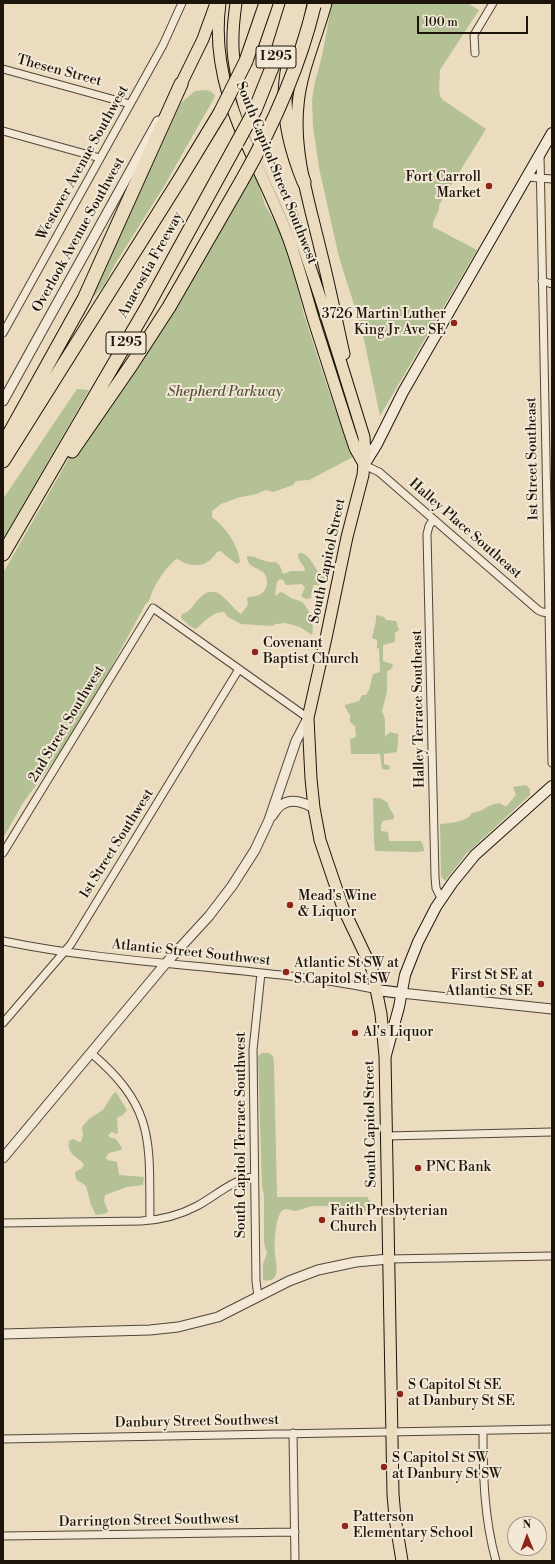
<!DOCTYPE html>
<style>
body{margin:0}
#map{position:relative;width:555px;height:1564px;overflow:hidden;background:#ebdbbf;font-family:"Libre Bodoni",serif}
canvas{display:block}
.frame{position:absolute;inset:0;border:4px solid #1d150c;pointer-events:none}
.north{position:absolute;left:507px;top:1516px;width:40px;height:40px;box-sizing:border-box;background:#f2e8d5;border:1px solid #9d9485;border-radius:50%;rotate:359deg;font-size:11px;font-weight:700;line-height:16px;text-align:center;color:#1d150c}
.north::after{content:'';display:block;margin:auto;width:14px;height:18px;background:#8f2418;clip-path:polygon(50% 0,100% 100%,50% 72%,0 100%)}
.scale{position:absolute;left:417px;top:16px;width:111px;height:18px;box-sizing:border-box;border:2px solid #1d150c;border-top:0;padding-left:5px;font-size:12px;line-height:14px;white-space:nowrap;color:#1d150c;-webkit-text-stroke:3px #f2e8d5;paint-order:stroke}
</style>
<div id="map">
<canvas width="555" height="1564"></canvas>
<div class="frame"></div>
<div class="north">N</div>
<div class="scale">100 m</div>
</div>
<script>
const g = document.querySelector('canvas').getContext('2d');
g.lineJoin = 'round';
function paint(path, color) { g.fillStyle = color; g.fill(path, 'evenodd'); }
function trace(path, color, width, dash) { g.strokeStyle = color; g.lineWidth = width; g.lineCap = dash ? 'butt' : 'round'; g.setLineDash(dash || []); g.stroke(path); }
function label(font, color, halo, rows, align = 'center') {
  g.font = font + ' "Libre Bodoni",serif'; g.lineWidth = 4; g.setLineDash([]); g.textBaseline = 'middle'; g.strokeStyle = halo; g.fillStyle = color; for (const [text, x, y, turn = 0] of rows) {
    g.save(); g.translate(x, y); g.rotate((+turn || 0) * Math.PI / 180); g.textAlign = isNaN(turn) ? turn : align; if (halo) g.strokeText(text, 0, 0); g.fillText(text, 0, 0); g.restore();
  }
}
paint(new Path2D(`
 M 332,3 L 467,3 L 479,10 L 440,70 L 439,89 L 440,96 L 443,100 L 486,129 L 439,205 C 440,213 432,219 433,227 L 477,250 L 380,416 L 362,330 L 339,257 L 319,168 L 313,126 L 312,100 L 315,82 L 322,56 Z
 M 206,90 L 210,91 L 215,95 L 213,100 L 163,188 L 115,264 L 104,285 L 94,297 L 94,292 L 181,103 L 195,91 Z
 M 243,165 L 245,168 L 249,166 L 255,174 L 265,205 L 287,244 L 304,315 L 328,389 L 353,457 L 309,480 L 296,481 L 293,485 L 273,492 L 266,490 L 256,494 L 237,498 L 221,504 L 212,511 L 212,517 C 226,528 238,544 240,562 L 237,564 L 226,556 L 221,551 L 217,552 C 209,563 203,567 188,564 C 183,563 181,560 176,559 C 167,567 159,578 154,588 C 150,594 151,601 145,605 L 107,675 L 61,751 L 23,803 L 3,838 L 3,573 L 100,404 L 116,384 Z
 M 77,389 L 89,390 L 3,539 L 3,499 Z
 M 301,553 C 313,556 314,573 325,576 L 324,585 L 314,585 L 312,590 L 311,598 L 306,599 L 301,596 L 305,588 L 302,584 L 286,585 L 283,580 L 280,579 L 277,582 L 275,594 L 276,596 L 280,592 C 286,593 287,596 291,598 C 295,600 300,600 303,603 C 310,610 315,626 312,635 L 300,627 L 285,623 L 276,624 L 272,626 L 241,624 L 228,617 L 224,612 C 213,611 204,622 196,629 L 191,627 L 181,618 L 182,614 C 189,612 191,608 196,602 C 216,578 225,602 241,614 L 248,605 L 247,598 C 251,596 254,597 259,595 C 267,591 270,581 264,573 C 258,567 247,568 247,556 C 257,555 264,564 276,562 L 280,566 L 283,574 L 291,571 L 305,571 C 305,565 297,561 298,554 Z
 M 376,615 L 384,617 L 386,620 L 396,621 L 399,630 L 395,633 L 395,642 L 383,645 L 383,661 L 392,664 L 393,666 L 390,670 L 387,671 L 387,692 L 382,711 L 385,719 L 385,737 L 390,732 L 398,734 C 399,736 397,749 397,752 L 384,754 L 384,764 L 390,766 L 389,770 L 382,769 L 380,754 L 351,754 L 350,739 L 356,737 L 355,726 L 350,722 L 350,715 L 345,707 L 345,705 L 359,701 L 362,695 L 366,695 L 369,690 L 373,674 L 380,672 L 379,649 L 377,648 L 377,640 L 372,638 L 376,621 Z
 M 526,785 L 530,789 L 530,795 L 466,854 L 445,881 L 441,876 L 440,824 C 450,823 467,822 472,813 C 482,812 489,804 500,803 L 504,806 L 507,806 L 516,795 L 513,787 Z
 M 373,798 L 380,798 L 388,803 C 388,810 395,812 394,819 L 383,821 L 381,824 L 381,831 L 388,832 L 389,841 L 421,841 L 423,845 L 424,851 L 417,852 L 375,851 L 374,840 Z
 M 262,1053 L 269,1053 L 273,1056 L 274,1064 L 277,1197 L 367,1197 L 371,1203 L 364,1213 L 358,1215 L 356,1214 L 355,1209 C 351,1207 350,1209 346,1209 C 343,1209 340,1207 337,1207 C 330,1206 323,1206 316,1206 C 308,1206 302,1210 295,1211 C 291,1211 287,1207 283,1210 C 275,1215 274,1245 275,1254 C 276,1264 282,1284 263,1280 L 263,1264 L 267,1253 L 264,1243 L 264,1195 L 262,1186 L 258,1056 Z
 M 116,1092 L 127,1110 L 123,1115 L 117,1118 L 118,1133 L 116,1134 L 112,1132 L 108,1135 L 109,1137 L 116,1139 L 122,1148 L 121,1150 L 109,1153 L 106,1157 L 107,1160 L 117,1162 L 119,1175 L 144,1177 L 143,1185 L 127,1187 L 105,1195 L 104,1201 L 108,1211 L 107,1213 L 96,1215 L 91,1205 L 86,1186 C 79,1179 76,1184 75,1172 L 81,1169 L 84,1165 L 83,1163 C 76,1156 67,1154 69,1141 L 73,1139 L 80,1142 L 81,1142 L 83,1135 L 82,1127 L 89,1119 L 103,1110 L 113,1094 Z`), '#b3c195');
const minor = new Path2D(`
 M 475,53 L 474,35 L 493,3
 M 3,69 L 130,104
 M 3,131 L 100,158
 M 540,155 L 552,763
 M 527,177 L 552,179
 M 542,281 L 552,284
 M 3,333 L 163,45 L 182,3
 M 364,465 L 379,472 L 538,610 L 542,612 L 549,613
 M 433,520 L 429,526 L 427,534 L 435,877 L 436,888 L 441,898
 M 3,853 L 153,608 L 308,718
 M 3,941 C 95,960 188,964 281,975 C 313,979 345,982 377,990
 M 3,1023 L 71,944 L 239,669
 M 91,1053 C 156,1108 149,1142 150,1220
 M 387,1136 L 552,1132
 M 3,1223 L 141,1221 C 161,1220 180,1215 197,1206 C 214,1197 235,1178 254,1177
 M 389,1259 L 552,1256
 M 258,1297 L 256,1281 L 253,1050 L 261,973
 M 483,1431 C 483,1475 484,1518 496,1561
 M 293,1433 L 295,1561
 M 3,1439 L 552,1429
 M 3,1536 L 295,1532`);
const tertiary = new Path2D(`
 M 3,401 L 158,121
 M 272,816 C 275,812 278,806 283,804 C 292,798 306,803 314,808
 M 401,993 L 552,1009
 M 3,1158 L 166,963 L 209,916 L 232,886 L 255,850 L 269,820 L 296,741 L 308,718
 M 3,1334 L 150,1330 L 178,1327 L 218,1317 L 289,1281 L 318,1270 L 356,1262 L 389,1259`);
const secondary = new Path2D(`
 M 364,465 L 377,444 L 403,392 L 552,133
 M 377,990 L 401,993
 M 386,1055 L 399,1007 L 405,975 L 418,942 L 436,907 L 453,882 L 475,855 L 552,786`);
const primary = new Path2D(`
 M 220,3 C 208,92 258,158 288,237 C 298,264 305,291 313,318 C 325,356 337,393 349,430 L 355,448 L 364,464
 M 236,3 C 233,24 231,46 235,66 C 243,126 279,179 299,235 C 323,302 343,370 364,437 L 365,452 L 363,475 L 347,537 L 326,638 L 308,718 L 311,779 L 314,808 L 320,840 L 343,908 L 372,969 L 381,1014 L 385,1056 L 393,1494 L 395,1518 L 402,1561
 M 326,3 C 317,37 301,70 298,105 C 293,153 309,201 320,248 C 329,283 336,318 344,354
 M 181,84 L 203,39 L 215,6`);
const motorway = new Path2D(`
 M 300,3 C 295,32 285,69 285,98 C 285,127 293,155 304,182
 M 246,61 L 266,3
 M 255,110 L 275,60 L 292,5
 M 3,445 L 84,299 L 181,84
 M 72,451 L 132,364 L 169,307 L 241,182
 M 3,461 L 180,179 L 220,113
 M 3,554 L 146,309 L 237,143`);
trace(minor, '#504639', 9);
trace(tertiary, '#504639', 11);
trace(secondary, '#1d150c', 12);
trace(primary, '#1d150c', 13);
trace(motorway, '#1d150c', 15);
trace(minor, '#f2e8d5', 7);
trace(tertiary, '#f2e8d5', 9);
trace(secondary, '#f2e8d5', 10);
trace(primary, '#ebdbbf', 11);
trace(motorway, '#ebdbbf', 13);
const motorwayBridge = new Path2D(`
 M 220,113 L 246,61
 M 237,143 L 255,110
 M 241,182 C 273,126 299,68 314,6`);
trace(motorwayBridge, '#1d150c', 15, []);
trace(motorwayBridge, '#ebdbbf', 13);
for (const [x, y, r, color] of [
 [489,186,4,"#8f2418"],
 [454,323,4,"#8f2418"],
 [255,652,4,"#8f2418"],
 [290,905,4,"#8f2418"],
 [286,972,4,"#8f2418"],
 [541,984,4,"#8f2418"],
 [355,1033,4,"#8f2418"],
 [418,1168,4,"#8f2418"],
 [322,1220,4,"#8f2418"],
 [400,1394,4,"#8f2418"],
 [384,1467,4,"#8f2418"],
 [345,1526,4,"#8f2418"]
]) { const dot = new Path2D(); dot.arc(x, y, r, 0, 2 * Math.PI); g.fillStyle = color; g.fill(dot); trace(dot, '#f2e8d5', 1.5); }
for (const [x, y, w] of [
 [276,57,40],
 [126,343,40]
]) { const box = new Path2D(); box.roundRect(x - w / 2, y - 11, w, 22, 3); g.fillStyle = '#f2e8d5'; g.fill(box); trace(box, '#1d150c', 1); }
label('bold 13px', '#1d150c', null, [
 ["I 295",276,57],
 ["I 295",126,343]
]);
label('14px', '#1d150c', '#f2e8d5', [
 ["Thesen Street",59,71,15],
 ["Westover Avenue Southwest",83,163,-61],
 ["South Capitol Street Southwest",276,173,68],
 ["Overlook Avenue Southwest",79,235,-61],
 ["Anacostia Freeway",151,265,-61],
 ["1st Street Southeast",533,459,-91],
 ["Halley Place Southeast",465,529,41],
 ["South Capitol Street",328,561,-78],
 ["Halley Terrace Southeast",419,709,-91],
 ["2nd Street Southwest",67,724,-59],
 ["1st Street Southwest",117,844,-58],
 ["Atlantic Street Southwest",191,953,6],
 ["South Capitol Street",371,1124,-91],
 ["South Capitol Terrace Southwest",242,1135,-90],
 ["Danbury Street Southwest",197,1422,-1],
 ["Darrington Street Southwest",149,1521,-1]
]);
label('14px', '#1d150c', '#f2e8d5', [
 ["Fort Carroll",481,178,"right"],
 ["Market",481,194,"right"],
 ["3726 Martin Luther",446,315,"right"],
 ["King Jr Ave SE",446,331,"right"],
 ["Covenant",263,644],
 ["Baptist Church",263,660],
 ["Mead's Wine",298,897],
 ["& Liquor",298,913],
 ["Atlantic St SW at",294,964],
 ["S Capitol St SW",294,980],
 ["First St SE at",533,976,"right"],
 ["Atlantic St SE",533,992,"right"],
 ["Al's Liquor",363,1033],
 ["PNC Bank",426,1168],
 ["Faith Presbyterian",330,1212],
 ["Church",330,1228],
 ["S Capitol St SE",408,1386],
 ["at Danbury St SE",408,1402],
 ["S Capitol St SW",392,1459],
 ["at Danbury St SW",392,1475],
 ["Patterson",353,1518],
 ["Elementary School",353,1534]
], 'left');
label('italic 14px', '#52513c', '#f2e8d5', [
 ["Shepherd Parkway",225,393]
]);
</script>
